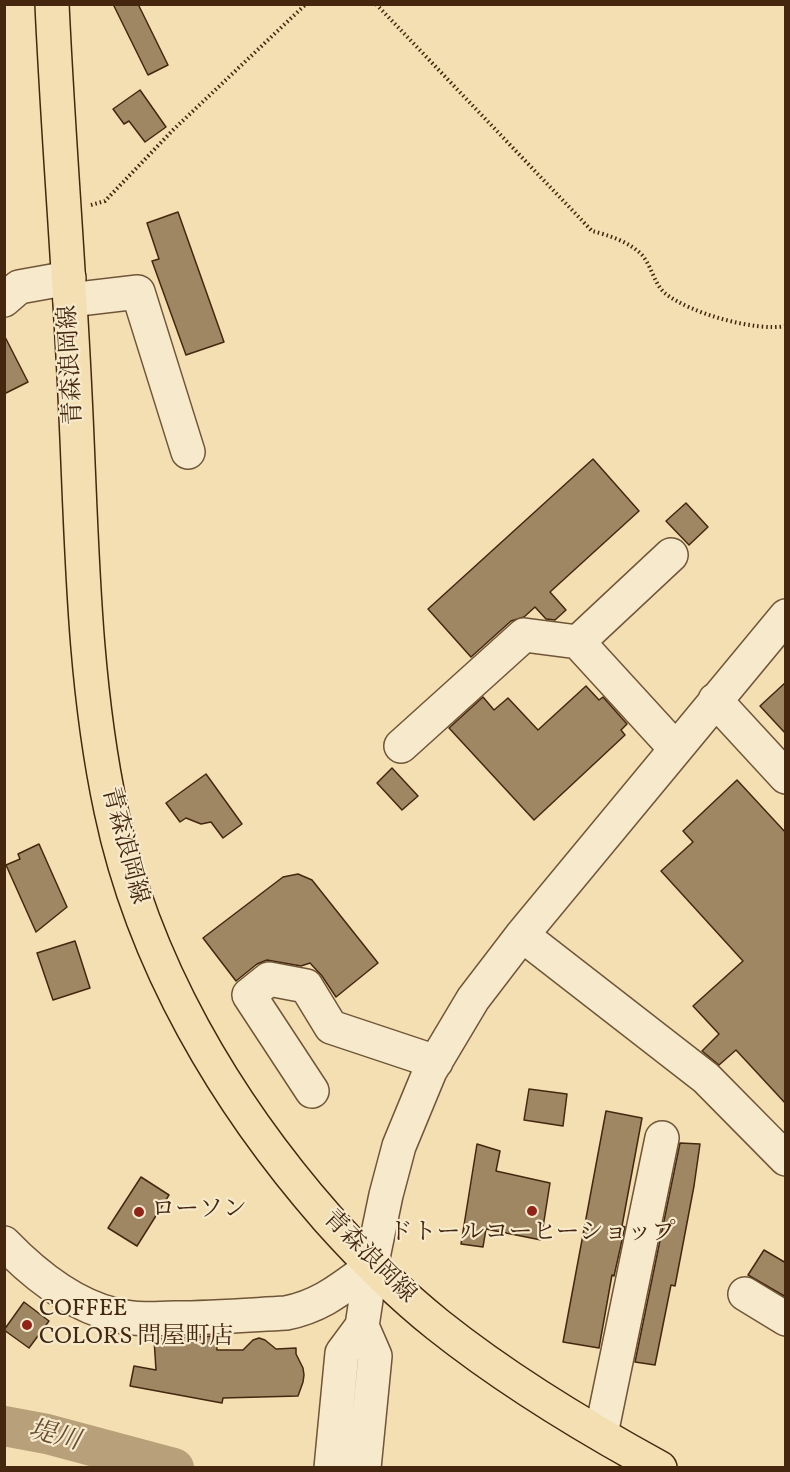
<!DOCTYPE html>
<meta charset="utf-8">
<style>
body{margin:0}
#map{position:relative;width:790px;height:1472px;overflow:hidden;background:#f3dfb1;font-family:Vollkorn,serif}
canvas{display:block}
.frame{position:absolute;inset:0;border:6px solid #452710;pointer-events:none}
</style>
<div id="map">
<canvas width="790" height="1472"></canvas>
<div class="frame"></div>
</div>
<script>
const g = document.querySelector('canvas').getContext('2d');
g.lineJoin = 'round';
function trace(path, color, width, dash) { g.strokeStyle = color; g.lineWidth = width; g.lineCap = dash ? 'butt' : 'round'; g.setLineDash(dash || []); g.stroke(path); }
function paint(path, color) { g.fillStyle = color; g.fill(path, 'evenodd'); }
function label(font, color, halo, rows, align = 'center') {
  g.font = font + ' Vollkorn,"Noto Serif JP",serif'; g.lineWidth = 4.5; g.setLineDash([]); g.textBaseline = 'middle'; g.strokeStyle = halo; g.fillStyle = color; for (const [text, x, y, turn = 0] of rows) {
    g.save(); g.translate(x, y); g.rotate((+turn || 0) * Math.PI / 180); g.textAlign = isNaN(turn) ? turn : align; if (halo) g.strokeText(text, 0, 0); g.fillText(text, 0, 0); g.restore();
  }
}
trace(new Path2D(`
 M 4,1426 L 47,1434 L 174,1468`), '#b8a07a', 40);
const building = new Path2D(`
 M 113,4 L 138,4 L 168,65 L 148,75 Z
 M 140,90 L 166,127 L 145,142 L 129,121 L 124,124 L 113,109 Z
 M 178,212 L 224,342 L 186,355 L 152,261 L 159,259 L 147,223 Z
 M 4,335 L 28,382 L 4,394 Z
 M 593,459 L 639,511 L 550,592 L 566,610 L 555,620 L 546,619 L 535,607 L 524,617 L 511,621 L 471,657 L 428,609 Z
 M 686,503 L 708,527 L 689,545 L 666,521 Z
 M 786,682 L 786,734 L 760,706 Z
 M 586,686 L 599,700 L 603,697 L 627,724 L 621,730 L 625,735 L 534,820 L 449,728 L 483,697 L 494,710 L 508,698 L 538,730 Z
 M 392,768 L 418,796 L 402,810 L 377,783 Z
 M 206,774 L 242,824 L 223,838 L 211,822 L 201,824 L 186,818 L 180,822 L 166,803 Z
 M 737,780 L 786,833 L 786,1104 L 736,1050 L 719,1065 L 702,1051 L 719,1034 L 693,1006 L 743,961 L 661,871 L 693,842 L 683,831 Z
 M 39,844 L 67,907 L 36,932 L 6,865 L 20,859 L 18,854 Z
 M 298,874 L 312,880 L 378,963 L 336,997 L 322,976 L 310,963 L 301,966 L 267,960 L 257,964 L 236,981 L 203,938 L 283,877 Z
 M 75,941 L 90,988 L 53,1000 L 37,953 Z
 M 529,1089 L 567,1094 L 563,1126 L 524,1120 Z
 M 606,1111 L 642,1118 L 622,1226 L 625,1227 L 614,1276 L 612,1275 L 599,1348 L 563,1342 Z
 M 680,1143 L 700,1144 L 694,1186 L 675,1286 L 671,1285 L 655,1365 L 635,1362 Z
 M 477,1144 L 500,1151 L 496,1171 L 550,1183 L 541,1240 L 486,1229 L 483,1247 L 461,1244 Z
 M 141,1177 L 169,1195 L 137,1246 L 108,1228 Z
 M 764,1250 L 786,1263 L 786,1297 L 748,1275 Z
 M 24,1302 L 49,1321 L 29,1348 L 4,1330 Z
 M 216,1336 L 217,1350 L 243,1350 L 253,1340 L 259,1338 L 265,1340 L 276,1349 L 296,1348 L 296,1354 L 303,1368 L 304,1375 L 303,1382 L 298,1396 L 223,1398 L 222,1403 L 130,1386 L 134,1366 L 156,1370 L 154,1339 Z`);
paint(building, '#9f8764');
trace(building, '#452710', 1.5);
const minor = new Path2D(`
 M 4,300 L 19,287 L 69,278
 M 70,300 L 138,292 L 188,452
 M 578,642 L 671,555
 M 715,700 L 786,777
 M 401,746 L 524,635 L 578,642 L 675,748
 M 522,935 L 706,1078 L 786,1159
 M 312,1091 L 249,995 L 269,979 L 306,986 L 331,1027 L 436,1062
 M 4,1243 C 34,1274 73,1305 115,1315 C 135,1320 155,1319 175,1318 C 212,1318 249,1315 286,1313 C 322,1306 343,1287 371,1267
 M 745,1294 L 786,1319
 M 362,1326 L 375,1356 L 364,1468
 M 601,1434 L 662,1138
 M 331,1468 L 342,1353 L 362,1326 L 371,1267 L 386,1195 L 399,1146 L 430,1071 L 473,999 L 522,935 L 786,616`);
const major = new Path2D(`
 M 52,4 C 58,135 69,265 75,395 C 82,534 82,674 111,810 C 143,963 226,1103 328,1219 C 362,1257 398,1293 438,1325 C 507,1380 583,1426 660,1468`);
trace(minor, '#705538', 36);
trace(major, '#452710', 36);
trace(new Path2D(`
 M 376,4 L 592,231 C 608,235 630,242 642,255 C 652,266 654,285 666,294 C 690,313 756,332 786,326
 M 91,205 L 105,201 L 173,130 L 306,4`), '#452710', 4, [1.5, 3]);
trace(minor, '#f7eacc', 33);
trace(major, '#f3dfb1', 33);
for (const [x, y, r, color] of [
 [532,1211,6,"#8f2418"],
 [139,1212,6,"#8f2418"],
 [27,1325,6,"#8f2418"]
]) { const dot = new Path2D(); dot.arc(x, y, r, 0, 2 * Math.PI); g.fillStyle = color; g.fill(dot); trace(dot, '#f7eacc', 2); }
label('24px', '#452710', '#f7eacc', [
 ["青森浪岡線",73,365,-93],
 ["青森浪岡線",123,846,75],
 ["青森浪岡線",368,1258,45]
]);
label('24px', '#452710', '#f7eacc', [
 ["ローソン",151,1212],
 ["ドトールコーヒーショップ",532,1235,"center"],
 ["COFFEE",39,1311],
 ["COLORS 問屋町店",39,1339]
], 'left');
label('italic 26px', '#684b30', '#f7eacc', [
 ["堤川",54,1438,14]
]);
</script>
